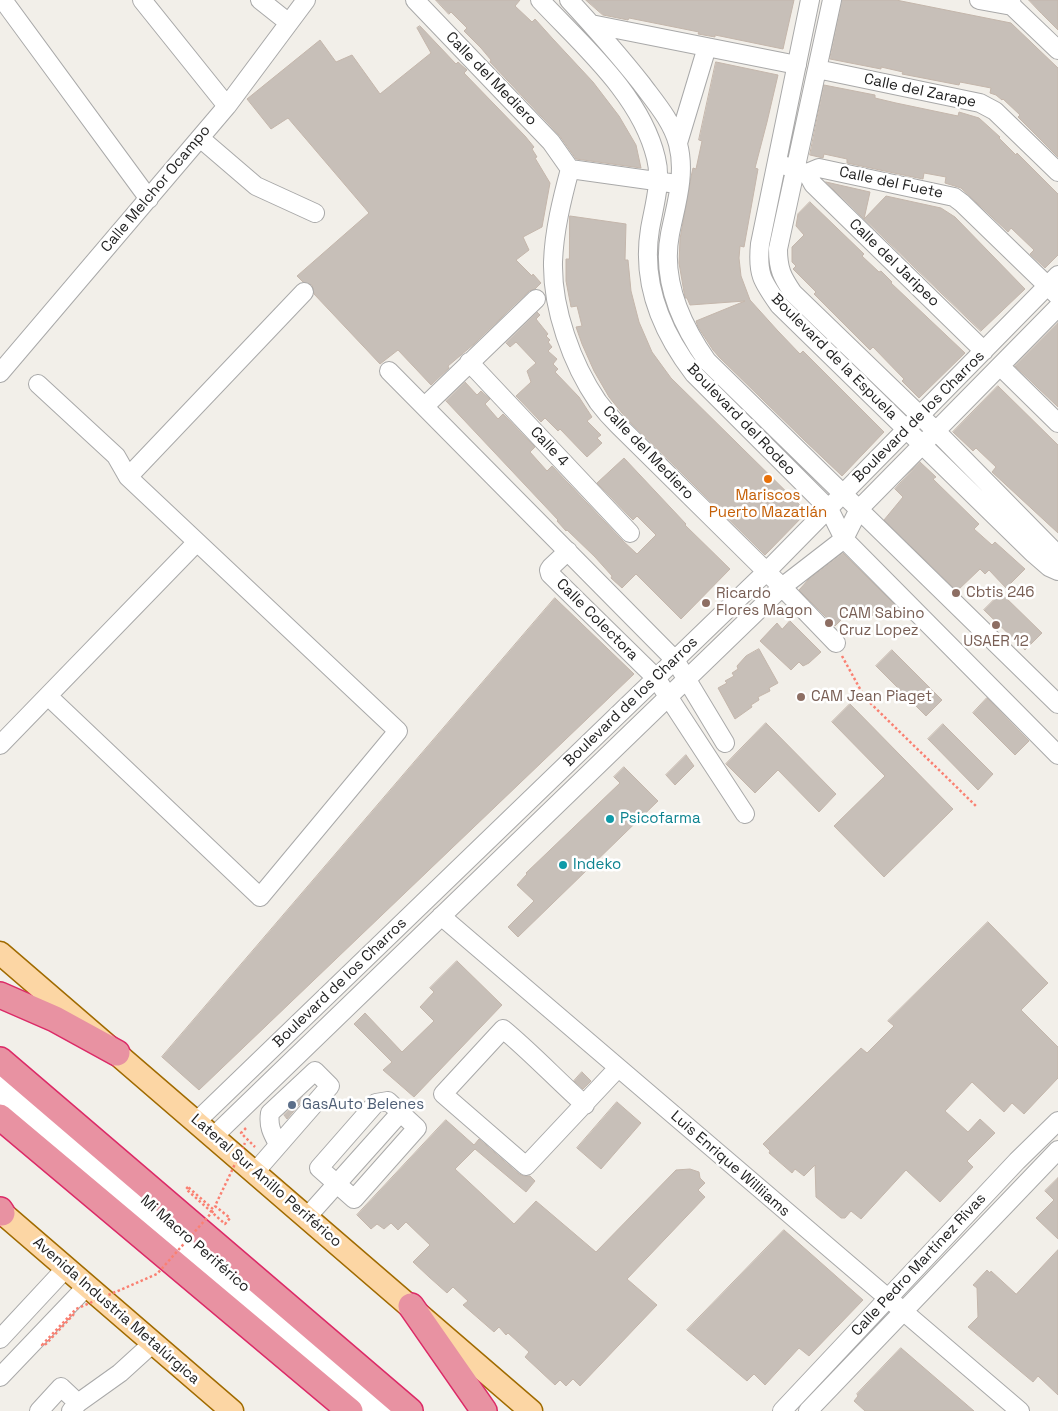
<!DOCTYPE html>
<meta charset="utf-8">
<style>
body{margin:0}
canvas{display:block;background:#f2efe9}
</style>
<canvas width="1058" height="1411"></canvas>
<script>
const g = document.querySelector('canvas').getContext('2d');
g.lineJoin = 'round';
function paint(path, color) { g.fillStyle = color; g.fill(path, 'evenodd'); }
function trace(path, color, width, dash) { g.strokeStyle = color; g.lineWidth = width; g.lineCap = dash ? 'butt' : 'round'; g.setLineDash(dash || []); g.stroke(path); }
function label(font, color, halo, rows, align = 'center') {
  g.font = font + ' "Space Grotesk",sans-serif'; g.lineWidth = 5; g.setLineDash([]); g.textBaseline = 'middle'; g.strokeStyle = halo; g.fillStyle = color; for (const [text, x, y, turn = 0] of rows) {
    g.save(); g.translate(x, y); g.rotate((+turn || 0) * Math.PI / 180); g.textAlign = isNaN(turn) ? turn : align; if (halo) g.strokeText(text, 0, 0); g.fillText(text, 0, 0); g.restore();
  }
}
const building = new Path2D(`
 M 436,0 L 520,0 L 515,6 L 532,22 L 535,19 L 553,39 L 593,82 L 619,116 L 636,145 L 641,168 L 576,159 L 559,135 L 490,62 L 491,60 L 481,48 L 464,31 L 467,28 L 451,12 L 449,14 Z
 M 586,0 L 794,0 L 783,49 L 715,35 L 715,37 L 698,34 L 699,32 L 629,18 L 628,20 L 603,15 Z
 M 842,0 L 896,0 L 1011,23 L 1058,68 L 1058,157 L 1018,117 L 1020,115 L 1003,99 L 1002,100 L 996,95 L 990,93 L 991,88 L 960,82 L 959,85 L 902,74 L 903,72 L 881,67 L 881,69 L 830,59 Z
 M 1029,0 L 1058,0 L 1058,30 L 1042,14 Z
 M 420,26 L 456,64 L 458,62 L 467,70 L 464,73 L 525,136 L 534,147 L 532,149 L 537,157 L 535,158 L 550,183 L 542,227 L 523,237 L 529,250 L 516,260 L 532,276 L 533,274 L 541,283 L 535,289 L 529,291 L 474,344 L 448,366 L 449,368 L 431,385 L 398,350 L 380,364 L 314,294 L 312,285 L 303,282 L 297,276 L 369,213 L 288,118 L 271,129 L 247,99 L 320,40 L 336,62 L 352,55 L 380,94 L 431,53 L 417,28 Z
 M 716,62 L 778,75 L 767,122 L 755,168 L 758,169 L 744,247 L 740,246 L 739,258 L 741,276 L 750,300 L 778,331 L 800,354 L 803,351 L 884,432 L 842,476 L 804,440 L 719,357 L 713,350 L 698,327 L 696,321 L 745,301 L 690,305 L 687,298 L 685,298 L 679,263 L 680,239 L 691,177 L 693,168 L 696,169 L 702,141 L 699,140 Z
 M 824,85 L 875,95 L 875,98 L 896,103 L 958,116 L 959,112 L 979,118 L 1000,137 L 999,138 L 1016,155 L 1017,153 L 1058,194 L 1058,255 L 1045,268 L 1030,254 L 1034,250 L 1011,228 L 1008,232 L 961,188 L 945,183 L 946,177 L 924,173 L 923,179 L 908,176 L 847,163 L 847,159 L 824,154 L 823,158 L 810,155 Z
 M 826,182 L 870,192 L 864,219 L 886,196 L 941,208 L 955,217 L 1025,289 L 981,331 Z
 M 810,202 L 864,254 L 862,256 L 879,272 L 881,271 L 892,282 L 891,283 L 965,353 L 919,398 L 902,381 L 904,379 L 873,347 L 870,350 L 814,294 L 816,292 L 793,269 L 796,266 L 792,262 L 792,247 L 804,235 L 796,226 L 798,214 Z
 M 570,216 L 626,224 L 625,260 L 628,260 L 631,291 L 639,322 L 652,352 L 671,378 L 807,512 L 765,555 L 626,418 L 609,397 L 594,371 L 582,344 L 576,327 L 582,326 L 577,306 L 571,307 L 566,281 L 566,259 L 569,259 Z
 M 537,312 L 540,315 L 536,319 L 548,334 L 546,336 L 550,340 L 548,342 L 552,347 L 548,351 L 557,359 L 553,364 L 558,369 L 555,372 L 579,397 L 592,417 L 587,421 L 601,435 L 597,438 L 602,443 L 587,457 L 560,429 L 558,431 L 545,418 L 541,422 L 516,396 L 531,382 L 527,371 L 536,363 L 516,342 L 510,347 L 506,343 Z
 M 1058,323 L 1058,407 L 1015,366 Z
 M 465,382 L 477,395 L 481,391 L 490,399 L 485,404 L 498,419 L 503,414 L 535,447 L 530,452 L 547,471 L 552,466 L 622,540 L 637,554 L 656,535 L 637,516 L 633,520 L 597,483 L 624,458 L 686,524 L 685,525 L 730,569 L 681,619 L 636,574 L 622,588 L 611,578 L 612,576 L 595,557 L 567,530 L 566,531 L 557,521 L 558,520 L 446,401 Z
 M 998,386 L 1058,445 L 1058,533 L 992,472 L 996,467 L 976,448 L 973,451 L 953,432 Z
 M 920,462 L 936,477 L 933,479 L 979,524 L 974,529 L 992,545 L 995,542 L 1025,569 L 1006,588 L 989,570 L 985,574 L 980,569 L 957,591 L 884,520 L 903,497 L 895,489 Z
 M 843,553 L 898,608 L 856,620 L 849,612 L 835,626 L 799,590 L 809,579 Z
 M 1001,593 L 1042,633 L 1025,650 L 984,610 Z
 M 555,598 L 634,674 L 199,1090 L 162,1057 Z
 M 790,621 L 821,652 L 809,663 L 803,666 L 799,662 L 791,670 L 760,641 L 777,623 L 782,629 Z
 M 759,649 L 778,683 L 769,688 L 770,691 L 758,697 L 759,700 L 751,705 L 752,707 L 735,719 L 718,688 L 727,683 L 725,681 L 734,676 L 732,673 L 738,669 L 737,666 L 746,656 Z
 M 892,650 L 942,700 L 926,716 L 876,666 Z
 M 987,698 L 1029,741 L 1015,755 L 973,713 Z
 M 850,704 L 953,809 L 884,877 L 834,826 L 885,776 L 832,722 Z
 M 766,723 L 836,794 L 819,812 L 778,770 L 755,793 L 726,764 Z
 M 943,724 L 993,774 L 978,790 L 928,739 Z
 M 686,755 L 694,766 L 675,785 L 666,775 Z
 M 624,767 L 658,801 L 518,937 L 508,927 L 534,901 L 517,885 L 527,874 L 526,873 L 620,783 L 614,777 Z
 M 988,922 L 1048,983 L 1021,1010 L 1058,1047 L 1058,1078 L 1024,1114 L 1012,1103 L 1004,1112 L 972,1082 L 945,1111 L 968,1132 L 980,1119 L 995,1133 L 967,1161 L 973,1167 L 940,1202 L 906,1170 L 861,1219 L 851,1211 L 845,1218 L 841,1218 L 816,1197 L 815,1165 L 804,1176 L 795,1169 L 792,1173 L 769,1153 L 770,1151 L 763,1144 L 861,1048 L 867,1053 L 894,1026 L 888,1021 Z
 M 457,961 L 502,1005 L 414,1097 L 383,1070 L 392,1062 L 354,1024 L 365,1013 L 402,1052 L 434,1021 L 420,1007 L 434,992 L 430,988 Z
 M 582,1072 L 591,1081 L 583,1089 L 574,1081 Z
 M 303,1097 L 304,1099 L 287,1119 L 284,1115 Z
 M 617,1102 L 641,1123 L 601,1169 L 577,1148 Z
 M 446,1120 L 474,1145 L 479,1139 L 519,1174 L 524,1176 L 530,1176 L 535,1181 L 526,1192 L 475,1149 L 455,1169 L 514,1224 L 536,1201 L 596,1252 L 676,1170 L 690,1169 L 699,1172 L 700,1178 L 705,1183 L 698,1190 L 705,1197 L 627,1279 L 657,1305 L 580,1386 L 573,1379 L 566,1386 L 560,1380 L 555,1385 L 525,1357 L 529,1352 L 508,1333 L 506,1335 L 499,1327 L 494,1332 L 463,1305 L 468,1301 L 453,1287 L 447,1293 L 429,1277 L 413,1262 L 430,1245 L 406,1222 L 398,1230 L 391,1223 L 384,1229 L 377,1224 L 371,1229 L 357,1215 Z
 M 1058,1178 L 1058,1239 L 1036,1218 L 1054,1200 L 1045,1191 Z
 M 784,1230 L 863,1300 L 809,1356 L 799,1348 L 765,1385 L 754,1374 L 747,1381 L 687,1330 Z
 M 1058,1250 L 1058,1395 L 1038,1376 L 1033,1382 L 968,1327 L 978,1317 L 977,1288 L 973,1285 L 987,1270 L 990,1273 L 991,1271 L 1016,1294 Z
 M 901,1348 L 974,1411 L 865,1411 L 854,1401 L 858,1396 L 857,1394 Z`);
paint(building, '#c7bfb8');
trace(building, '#c4b6ab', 1);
const minor = new Path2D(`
 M 3,0 L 149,199
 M 142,0 L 227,106
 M 260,0 L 289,23
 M 415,0 L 551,142 L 570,169 C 562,199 554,231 553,262 C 552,309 572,364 598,402 C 604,410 611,418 618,425 L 782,587 L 836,643
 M 540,0 C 582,45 641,95 656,158 C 662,181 654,206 650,229 C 641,283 661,331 694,374 L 829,509 L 844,539 L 1058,755
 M 569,0 C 594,27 618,54 641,83 C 655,102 672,121 678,144 C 686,174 676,204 670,234 C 661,280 681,324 707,361 L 1058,704
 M 810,0 L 760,244 C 757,274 762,281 779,305 L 1034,554 L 1049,567 L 1058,571
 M 832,0 L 778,249 C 778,269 782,277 793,293 L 936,431 L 1058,555
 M 979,0 L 1012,6
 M 1011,0 L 1012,6 L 1058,50
 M 591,24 L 797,65
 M 817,69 L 980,103 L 995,111 L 1058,172
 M 200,138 L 256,186 L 315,213
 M 678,143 L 707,47
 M 786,166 L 807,173 L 819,168 L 954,197 L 962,203 L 1058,296
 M 570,169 L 670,183
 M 807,173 L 813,184 L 984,351
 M 469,362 L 630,533
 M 1000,366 L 1058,423
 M 389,371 L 675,660 L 725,743
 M 0,373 L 227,106 L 306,0
 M 38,384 L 116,456 L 128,477 L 398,731 L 260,897 L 48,696
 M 425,406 L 536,299
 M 128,477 L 304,292
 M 568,551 L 551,567 L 549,570 L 550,574 L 656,678 L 745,814
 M 0,745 L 197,542
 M 441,916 L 1020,1411
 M 0,1078 L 390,1411
 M 0,1097 L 369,1411
 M 388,1101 L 417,1128 L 354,1199 L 319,1168 L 376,1103 Z
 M 585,1105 C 557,1080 532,1053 503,1029 L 443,1094 L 526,1166 L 618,1068
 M 197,1121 L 766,572 L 1058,275
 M 214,1136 L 782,587 L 844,539 L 859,509 L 1058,307
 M 255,1172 L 330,1086 L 315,1071 L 270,1113 C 268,1126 272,1133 278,1144
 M 307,1217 L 401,1112
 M 0,1339 L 66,1268
 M 0,1377 L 87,1286
 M 39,1411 L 61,1387 L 78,1403
 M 71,1411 L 78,1403 L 120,1373 L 153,1343
 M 782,1411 L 1017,1161 L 1058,1121
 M 808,1411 L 1058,1150`);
const major = new Path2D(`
 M 0,953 L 531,1411
 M 0,1211 L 232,1411`);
const highway = new Path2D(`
 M 0,995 L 55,1019 L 117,1053
 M 0,1060 L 410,1411
 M 0,1117 L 350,1411
 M 0,1210 L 2,1213
 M 411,1306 L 484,1411`);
trace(minor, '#a9a9a9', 20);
trace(major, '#a06b00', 25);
trace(highway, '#dc2a67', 28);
trace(new Path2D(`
 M 842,656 L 865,698 L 976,806
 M 246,1128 L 241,1133 L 255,1147`), '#fa8072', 2.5, [2.5, 2.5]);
trace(minor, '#fff', 18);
trace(major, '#fcd6a4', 22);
trace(highway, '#e892a2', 25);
trace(new Path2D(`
 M 188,1187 L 186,1189 L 225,1224 L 230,1218 L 215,1206 L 245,1143
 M 74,1314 L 46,1344 L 42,1345 L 76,1309 L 157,1274 L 214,1210 L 188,1187`), '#fa8072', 2.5, [2.5, 2.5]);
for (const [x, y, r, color] of [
 [768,479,5,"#e8710a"],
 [956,593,5,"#8d6e63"],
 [706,603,5,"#8d6e63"],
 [829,623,5,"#8d6e63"],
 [996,625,5,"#8d6e63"],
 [801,697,5,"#8d6e63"],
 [610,819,5,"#0f9aa8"],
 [563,865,5,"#0f9aa8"],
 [292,1105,5,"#5c6f8a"]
]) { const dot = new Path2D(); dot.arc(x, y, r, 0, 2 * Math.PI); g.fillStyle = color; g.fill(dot); trace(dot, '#fff', 2); }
label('15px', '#222', '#fff', [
 ["Calle del Mediero",491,79,46],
 ["Calle del Zarape",920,91,12],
 ["Calle del Fuete",891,183,12],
 ["Calle Melchor Ocampo",156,189,-50],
 ["Calle del Jaripeo",894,263,44],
 ["Boulevard de la Espuela",834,357,45],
 ["Boulevard de los Charros",919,417,-45],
 ["Boulevard del Rodeo",741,420,46],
 ["Calle 4",549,447,47],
 ["Calle del Mediero",648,453,46],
 ["Calle Colectora",597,620,45],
 ["Boulevard de los Charros",631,702,-44],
 ["Boulevard de los Charros",340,983,-44],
 ["Luis Enrique Williiams",730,1164,41],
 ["Lateral Sur Anillo Periférico",266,1181,41],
 ["Mi Macro Periférico",195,1244,41],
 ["Calle Pedro Martínez Rivas",919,1265,-47],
 ["Avenida Industria Metalúrgica",116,1311,41]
]);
label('15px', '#c56008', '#fff', [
 ["Mariscos",768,496],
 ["Puerto Mazatlán",768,513]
]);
label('15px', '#785e54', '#fff', [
 ["Cbtis 246",966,593],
 ["Ricardo",716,594],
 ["Flores Magon",716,611],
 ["CAM Sabino",839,614],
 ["Cruz Lopez",839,631],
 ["USAER 12",996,642,"center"],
 ["CAM Jean Piaget",811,697]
], 'left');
label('15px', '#0d838f', '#fff', [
 ["Psicofarma",620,819],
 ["Indeko",573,865]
], 'left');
label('15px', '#4e5e75', '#fff', [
 ["GasAuto Belenes",302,1105]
], 'left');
</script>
